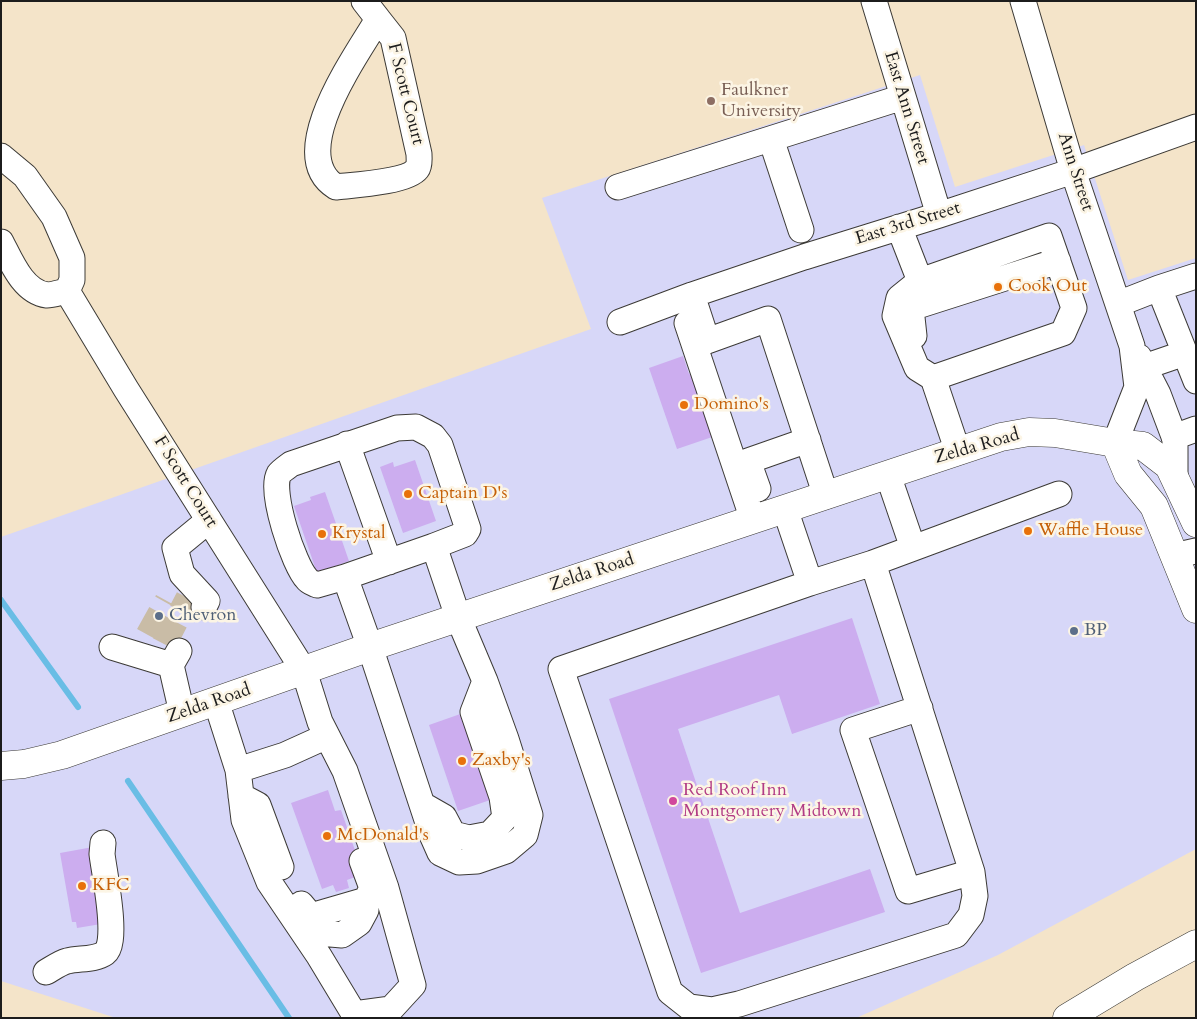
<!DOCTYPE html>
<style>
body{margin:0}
#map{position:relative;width:1197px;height:1019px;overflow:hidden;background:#f4e4c9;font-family:Cardo,serif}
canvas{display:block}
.frame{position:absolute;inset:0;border:2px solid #1c1c1c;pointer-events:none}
</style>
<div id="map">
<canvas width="1197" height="1019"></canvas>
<div class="frame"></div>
</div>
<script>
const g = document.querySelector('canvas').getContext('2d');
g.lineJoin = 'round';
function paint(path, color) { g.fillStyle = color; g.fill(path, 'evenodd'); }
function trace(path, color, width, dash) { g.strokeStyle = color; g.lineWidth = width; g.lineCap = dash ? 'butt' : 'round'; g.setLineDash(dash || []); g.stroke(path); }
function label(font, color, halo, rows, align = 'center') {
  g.font = font + ' Cardo,serif'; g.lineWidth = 5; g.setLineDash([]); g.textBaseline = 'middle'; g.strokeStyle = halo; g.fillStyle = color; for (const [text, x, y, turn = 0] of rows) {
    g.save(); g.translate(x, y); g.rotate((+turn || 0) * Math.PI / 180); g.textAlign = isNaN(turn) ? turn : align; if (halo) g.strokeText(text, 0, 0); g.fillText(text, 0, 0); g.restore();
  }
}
paint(new Path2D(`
 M 920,75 L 955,187 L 1084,145 L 1128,280 L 1196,258 L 1196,849 L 998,955 L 856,1018 L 116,1018 L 1,981 L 1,537 L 591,329 L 542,198 Z`), '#d7d7f8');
trace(new Path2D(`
 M 1,600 L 78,707
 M 128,781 L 289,1018`), '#69bde5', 6);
paint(new Path2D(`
 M 683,356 L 689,374 L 696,372 L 718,435 L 677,449 L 649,368 Z
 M 415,460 L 436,521 L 403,533 L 380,467 L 393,462 L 394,467 Z
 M 325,492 L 349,561 L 317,573 L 294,506 L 311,500 L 310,497 Z
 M 852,618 L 880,704 L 792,734 L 779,695 L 678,729 L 740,913 L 870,869 L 885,912 L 701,973 L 609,699 Z
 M 466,712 L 496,798 L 458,811 L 429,725 Z
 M 328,790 L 335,811 L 341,810 L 359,862 L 358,876 L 347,880 L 349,888 L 336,892 L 333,885 L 322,889 L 291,803 Z
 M 93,847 L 101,924 L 77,928 L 76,922 L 72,922 L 60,853 Z`), '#ccadef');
trace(new Path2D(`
 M 148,635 L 167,601
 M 164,644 L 188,598`), '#c9bca6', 25, [25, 12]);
const minor = new Path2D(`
 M 364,1 L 378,19
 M 874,1 L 939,215
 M 1023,1 L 1073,171 L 1132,346 L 1137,387 L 1115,443
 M 378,19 L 393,38 L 419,154 C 419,159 420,165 417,169 C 407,182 353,185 336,187 C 284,154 357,55 378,19 Z
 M 771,139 L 801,230
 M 1,156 L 25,176 L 54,217 L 72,258 L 72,280 L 67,291
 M 618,187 L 903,97
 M 899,227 L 920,281
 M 1,242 C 11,261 23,292 47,295 C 53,295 61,292 67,291 L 126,389 L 304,671 L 320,722 L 345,771 L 386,888 L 413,985 L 391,1009 L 354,1014 L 319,956 L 269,882 L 244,820 L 238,770 L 216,701
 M 1159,288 L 1196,276
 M 692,295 L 707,341 L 768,319 L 826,496
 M 1118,304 L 1159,288 L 1196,381
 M 620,322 L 692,295 L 804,257 L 939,215 L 1073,171 L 1196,127
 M 687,323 L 753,520
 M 914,336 L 911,308 L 1058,261
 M 1139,357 L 1158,394 L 1175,439 L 1175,479
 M 1144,367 L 1185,353
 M 933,378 L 917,368 L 895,316 L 899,298 L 920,281 L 1049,236 L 1074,308 L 1063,333 L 933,378 L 958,452
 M 1174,437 L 1196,429
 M 347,444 L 389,562
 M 888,475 L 913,548
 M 758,489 L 748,461 L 808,440
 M 785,509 L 810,583 L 873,563 L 972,872 L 975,896 L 971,915 L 956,935 L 739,1004 L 712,1010 L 689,1007 L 670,992 L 561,669 L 810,583
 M 434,546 L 458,617 L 485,681 L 506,739 L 530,815 L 525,835 L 506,851 L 477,861 L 459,862 L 440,853 L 432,835 L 370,647 L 345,577 Z
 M 1174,556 L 1196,551
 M 873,563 L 1059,494
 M 345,577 L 317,585 C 313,583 309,582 307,579 C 294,566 269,491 279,474 C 281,471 287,467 291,464 L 397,428 L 416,427 L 433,436 L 440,445 L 468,529 L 465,534 L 434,546
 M 204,607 L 207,601 L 182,574 L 175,548 L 209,520
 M 112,647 L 171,665 L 179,651
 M 171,665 L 182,713
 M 920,708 L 853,730 L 908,891 L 972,872
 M 238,770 L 285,755 L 327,736
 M 241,796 L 258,805 L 281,867
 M 423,805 L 444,817 L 453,834 L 469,838 L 490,834 L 505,818 L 502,797 L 473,712 L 485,681
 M 301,904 L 311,916 L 366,900
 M 311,916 L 319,933 L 342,935 L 359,923 L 366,910 L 366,900 L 372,888 L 362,861
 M 46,972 C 53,968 60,963 67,961 C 79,958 95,960 105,953 C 119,942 104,872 102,854 L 103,843`);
const major = new Path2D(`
 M 1115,443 L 1128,474 L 1154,506 L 1196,609
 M 1,766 L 24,764 L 62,755 L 370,647 L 1001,437 L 1029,432 L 1055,433 L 1115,443 L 1143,446 L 1169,466 L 1196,523`);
const highway = new Path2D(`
 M 1067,1018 L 1135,977 L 1196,944`);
trace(minor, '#3c3a36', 27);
trace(major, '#3c3a36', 29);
trace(highway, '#3c3a36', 29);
trace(minor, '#fff', 25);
trace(major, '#fff', 28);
trace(highway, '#fff', 28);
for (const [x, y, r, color] of [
 [711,101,5,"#8d6e63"],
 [998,287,5,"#e8710a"],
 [684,405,5,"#e8710a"],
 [408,494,5,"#e8710a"],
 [1028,531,5,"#e8710a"],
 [322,534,5,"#e8710a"],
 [159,616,5,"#5c6f8a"],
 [1074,631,5,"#5c6f8a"],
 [462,761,5,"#e8710a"],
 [673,801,5,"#d1479c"],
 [327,836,5,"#e8710a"],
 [82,886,5,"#e8710a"]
]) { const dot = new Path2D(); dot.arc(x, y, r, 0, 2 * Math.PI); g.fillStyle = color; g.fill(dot); trace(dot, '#fcf5e5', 2); }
label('18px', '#785e54', '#fcf5e5', [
 ["Faulkner",721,91],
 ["University",721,112]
], 'left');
label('18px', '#1c1c1c', '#fcf5e5', [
 ["F Scott Court",405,94,76],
 ["East Ann Street",906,108,73],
 ["Ann Street",1075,172,72],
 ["East 3rd Street",908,224,-17],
 ["Zelda Road",977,447,-16],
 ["F Scott Court",185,482,58],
 ["Zelda Road",592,573,-18],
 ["Zelda Road",209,704,-19]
]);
label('18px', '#c56008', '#fcf5e5', [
 ["Cook Out",1008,287],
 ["Domino's",694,405],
 ["Captain D's",418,494],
 ["Waffle House",1038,531],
 ["Krystal",332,534],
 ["Zaxby's",472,761],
 ["McDonald's",337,836],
 ["KFC",92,886]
], 'left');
label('18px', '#4e5e75', '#fcf5e5', [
 ["Chevron",169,616],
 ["BP",1084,631]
], 'left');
label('18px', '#b23c85', '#fcf5e5', [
 ["Red Roof Inn",683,791],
 ["Montgomery Midtown",683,812]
], 'left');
</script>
